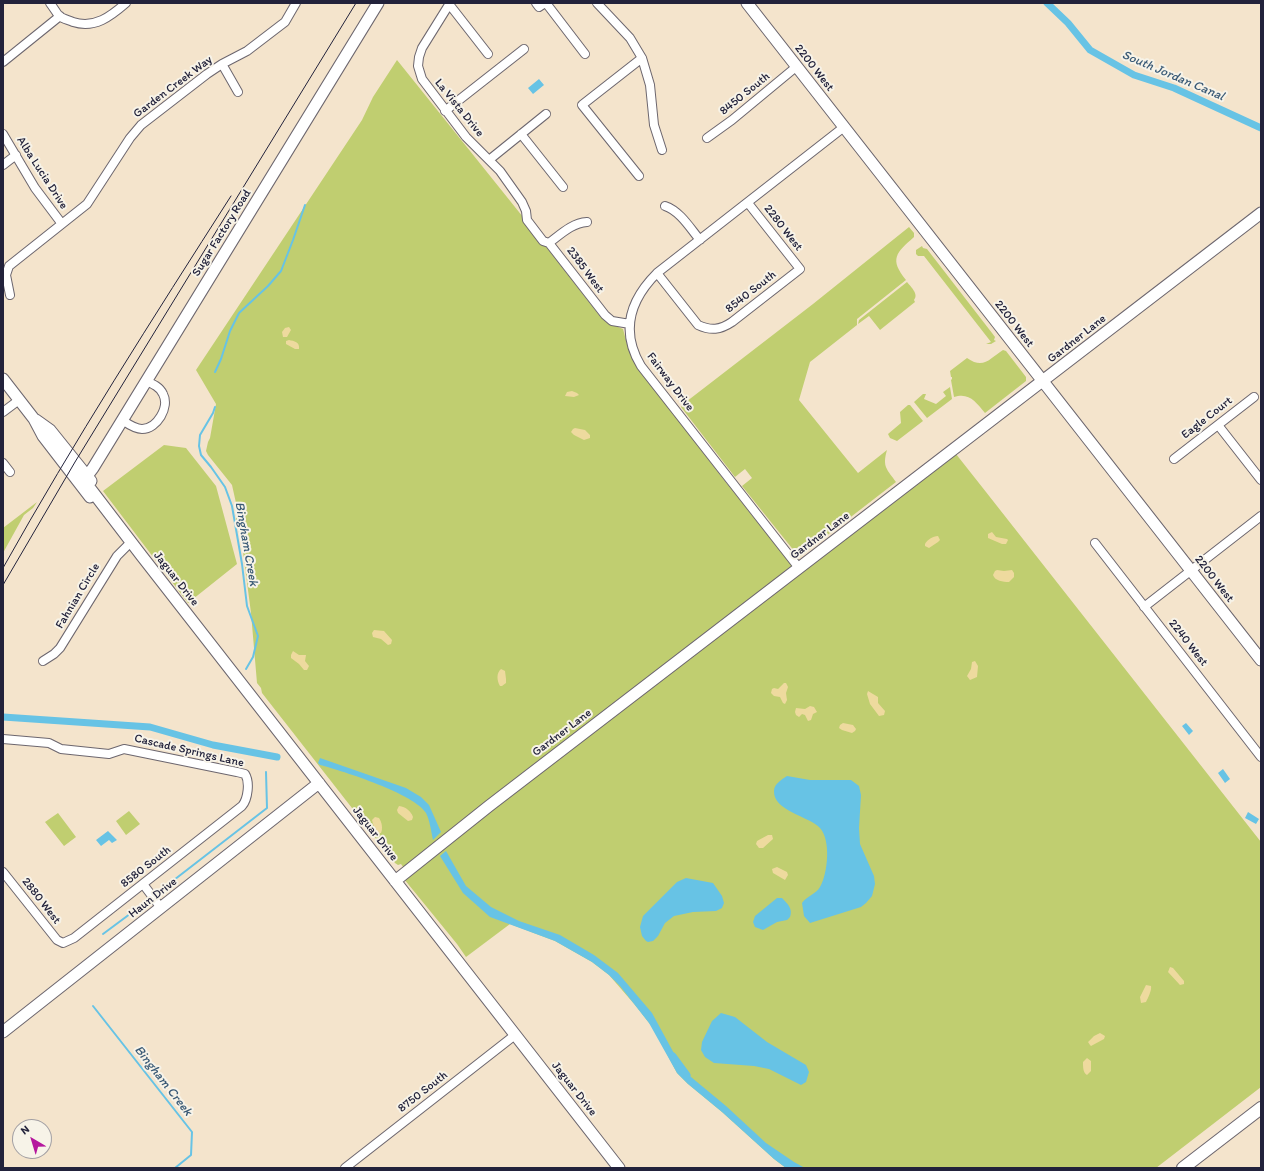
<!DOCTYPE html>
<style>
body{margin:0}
#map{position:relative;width:1264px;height:1171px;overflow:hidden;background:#f4e4cc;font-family:Itim,sans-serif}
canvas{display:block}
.frame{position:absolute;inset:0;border:4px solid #22223b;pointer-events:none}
.north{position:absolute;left:12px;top:1119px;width:40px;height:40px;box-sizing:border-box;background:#f7f3e8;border:1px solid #a29fa3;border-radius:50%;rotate:322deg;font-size:11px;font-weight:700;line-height:16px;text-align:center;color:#22223b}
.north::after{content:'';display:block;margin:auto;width:14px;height:18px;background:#b5179e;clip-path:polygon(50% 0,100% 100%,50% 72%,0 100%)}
</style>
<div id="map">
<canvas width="1264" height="1171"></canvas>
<div class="frame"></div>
<div class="north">N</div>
</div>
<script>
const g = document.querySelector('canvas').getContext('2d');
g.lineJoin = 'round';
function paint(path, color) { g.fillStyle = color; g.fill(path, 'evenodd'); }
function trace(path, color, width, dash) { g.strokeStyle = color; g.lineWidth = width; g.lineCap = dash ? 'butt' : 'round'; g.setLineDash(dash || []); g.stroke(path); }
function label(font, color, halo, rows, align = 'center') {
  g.font = font + ' Itim,sans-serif'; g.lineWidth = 4; g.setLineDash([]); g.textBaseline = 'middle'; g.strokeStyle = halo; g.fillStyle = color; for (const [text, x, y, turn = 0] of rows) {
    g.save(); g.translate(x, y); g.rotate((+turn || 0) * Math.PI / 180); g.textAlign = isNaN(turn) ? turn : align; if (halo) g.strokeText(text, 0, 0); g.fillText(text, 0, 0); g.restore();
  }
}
paint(new Path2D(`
 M 397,60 L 527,222 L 599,315 L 606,322 L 623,329 L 628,348 L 637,366 L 721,476 L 792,566 L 789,568 L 794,574 L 956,454 L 986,492 L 1261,842 L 1261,1087 L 1156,1168 L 786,1168 L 774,1159 L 722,1112 L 688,1084 L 677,1073 L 653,1028 L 635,1005 L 609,975 L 592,962 L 555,941 L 510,924 L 466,957 L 457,944 L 404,879 L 409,875 L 401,864 L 398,865 L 395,863 L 262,693 L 261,688 L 257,683 L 251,613 L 240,529 L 236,520 L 236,503 L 232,485 L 208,455 L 206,451 L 208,442 L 210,438 L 216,404 L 196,370 L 362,120 L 373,97 Z
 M 909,227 L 914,233 L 914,237 C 896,253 889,259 906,280 L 857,319 L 857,325 L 810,362 L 799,400 L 858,473 L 887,450 C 882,467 887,469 896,482 L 799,557 L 742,486 L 752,478 L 745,469 L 735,477 L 681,407 L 682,405 L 813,304 Z
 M 922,246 L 923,248 L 927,249 L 992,333 L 995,337 L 994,340 L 996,341 L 991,344 L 986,344 L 991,342 L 924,256 L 918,256 L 916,254 L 916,250 Z
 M 907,282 C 911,287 919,294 914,300 L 915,302 L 880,330 L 869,316 L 858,324 L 859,320 Z
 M 1003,350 L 1006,351 L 1026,377 L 1026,381 L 985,413 C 976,402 969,392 954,397 L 951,380 L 952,379 L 952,377 L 951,377 L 950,371 L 967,358 C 984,370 990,358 1003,350 Z
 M 950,387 L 952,399 L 927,418 L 914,402 L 923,394 L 926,394 L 924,399 L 936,404 L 946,396 L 943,392 Z
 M 908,405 L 910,405 L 923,421 L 897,441 L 890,438 L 888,434 L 901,423 L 900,412 Z
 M 164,445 L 186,448 L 216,486 L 237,564 L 188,603 L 103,491 Z
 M 37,502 L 33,508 L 24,515 L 3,553 L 3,528 Z
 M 129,811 L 140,824 L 126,835 L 116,821 Z
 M 58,813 L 76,837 L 64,846 L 45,822 Z`), '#c0ce70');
paint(new Path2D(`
 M 289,327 L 291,330 L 287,337 L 283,337 L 282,332 L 285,328 Z
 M 289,340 C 294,341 300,342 299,349 L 295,349 L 286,344 L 286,341 Z
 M 572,391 L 577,393 L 579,395 L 574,397 L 565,396 L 567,392 Z
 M 575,428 L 585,430 L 590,435 L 590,438 L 584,440 L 574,435 L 571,432 L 573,429 Z
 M 992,532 L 996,537 L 1007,539 L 1008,540 L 1006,544 L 1002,544 L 988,538 L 988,534 Z
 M 938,536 L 940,540 L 938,542 L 929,548 L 925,546 L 925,544 C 927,540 933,536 938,536 Z
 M 997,570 L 1004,571 L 1012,570 L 1014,573 L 1014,577 L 1009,582 C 1003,582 995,581 993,575 L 995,571 Z
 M 374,630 L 384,631 L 392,640 L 391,644 L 388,645 L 381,639 L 373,637 L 372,633 Z
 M 293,651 L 299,655 L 306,655 L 305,661 L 309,666 L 307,670 L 304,670 L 299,664 L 291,658 L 291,655 Z
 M 975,661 L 978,666 L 977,677 L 970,680 L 967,676 L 971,669 L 972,662 Z
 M 501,669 L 505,671 L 506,679 L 506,683 L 502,686 L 500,686 C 497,681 496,673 501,669 Z
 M 784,683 L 786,683 L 788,687 L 786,693 L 787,700 L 785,704 L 783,703 L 780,697 L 774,696 L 771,693 L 772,689 L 774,688 L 778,689 Z
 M 868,691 L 878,697 L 878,703 L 885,711 L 884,715 L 879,716 L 870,704 L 867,694 Z
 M 810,706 L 814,707 L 817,712 L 813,714 L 811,720 L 808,721 L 805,715 L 802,714 L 799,717 L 796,715 L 795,712 L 796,708 L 805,709 Z
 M 843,723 L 853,725 L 856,729 L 855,731 L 852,733 L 842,730 L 839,728 L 840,725 Z
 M 399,806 C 406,807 411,811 413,817 L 412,820 L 408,821 L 398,813 L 397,810 Z
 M 375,817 L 379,818 C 382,822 383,829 381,833 L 377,833 L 374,827 L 372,820 Z
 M 768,835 L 772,835 L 773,839 L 763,848 L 759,848 L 756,844 L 757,841 Z
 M 777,867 L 787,872 L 788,875 L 785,880 L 773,873 L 772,869 Z
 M 1170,967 L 1173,968 L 1184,981 L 1184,984 L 1180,985 L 1168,972 Z
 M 1146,985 L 1151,986 C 1152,990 1148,998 1146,1002 L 1141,1003 L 1140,997 Z
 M 1100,1033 L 1105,1036 L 1104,1039 L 1091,1046 L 1090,1045 L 1088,1042 L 1094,1036 Z
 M 1087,1058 L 1091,1061 L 1091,1071 L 1087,1075 C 1083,1073 1083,1067 1083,1062 Z`), '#eeda9e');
paint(new Path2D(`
 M 539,79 L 544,85 L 533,94 L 528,88 Z
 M 1186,723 L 1193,731 L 1189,735 L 1182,726 Z
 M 320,758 L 406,788 L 421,797 L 429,805 L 441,832 L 433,840 C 431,831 430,821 426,813 C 415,794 343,771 320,765 L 318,763 Z
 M 1223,769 L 1230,779 L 1225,783 L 1218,773 Z
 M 787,776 L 810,780 L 851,780 L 859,786 L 861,795 L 859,828 L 860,844 L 874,876 L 875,884 L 872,896 L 866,903 L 861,907 L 810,923 L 804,916 L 802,903 C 807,896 816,894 820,887 C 828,873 831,840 820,828 C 809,816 773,811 774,791 C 774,784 781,780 787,776 Z
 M 1248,812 L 1259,819 L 1256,824 L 1245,818 Z
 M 108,831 L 117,840 L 112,843 L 109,840 L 101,846 L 96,840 Z
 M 446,851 L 466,886 L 491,907 L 519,921 L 560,935 L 594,955 L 618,973 L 652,1013 L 682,1068 L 691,1077 L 726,1106 L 766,1143 L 794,1162 L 805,1168 L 786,1168 L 774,1159 L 722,1112 L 688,1084 L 677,1073 L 649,1023 L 620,986 L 609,975 L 592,962 L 555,941 L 490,917 L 463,893 L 440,856 Z
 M 686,878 L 713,883 L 722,896 L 724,903 L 722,908 L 716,911 L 693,912 L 674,916 L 665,923 L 658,936 L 653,941 L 648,942 L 646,941 L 642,936 L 640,927 L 643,916 L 677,882 Z
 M 777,898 L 782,898 C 788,904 793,909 790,917 L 787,920 L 777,922 L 763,930 L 755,927 L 753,922 L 755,916 Z
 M 721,1013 L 735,1017 L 767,1042 L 806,1065 L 809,1072 L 806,1082 L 801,1085 L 769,1069 L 754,1066 L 714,1063 L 705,1057 L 701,1050 L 702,1042 L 712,1021 Z`), '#67c3e5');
trace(new Path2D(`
 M 215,372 L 221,359 L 230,331 L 239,313 L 268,286 L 281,271 L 293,240 L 305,205
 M 215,407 L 213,413 L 200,435 L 199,446 L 201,455 L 211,467 L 225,487 L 232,506 L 242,564 L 247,606 L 258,636 L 253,657 L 246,669
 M 161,890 L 267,808 L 266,772
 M 103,934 L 142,905
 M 93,1006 L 192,1132 L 191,1155 L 175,1168`), '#67c3e5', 2);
trace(new Path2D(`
 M 1047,3 L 1068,23 L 1090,50 L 1134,75 L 1174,88 L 1261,128
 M 3,717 L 150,727 L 213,745 L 277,757
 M 673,1056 L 687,1075`), '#67c3e5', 7);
const street = new Path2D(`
 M 50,3 C 53,7 56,12 59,16 C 63,19 69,20 73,22 C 95,29 111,16 126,3
 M 450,3 L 422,48 L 419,57 L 418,66 L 422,79 L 466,137 L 500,171 L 522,202 L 526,211 L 527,220 L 543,241 L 549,243 L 605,315 L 612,321 L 630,324
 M 536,3 L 539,7 L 545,3
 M 546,3 L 585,54
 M 597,3 L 630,38 L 642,58 L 650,85 L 654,125 L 662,150
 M 449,4 L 488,54
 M 3,62 L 60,16
 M 222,64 L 238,92
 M 445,111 L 524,49
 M 3,134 L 35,188 L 62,224
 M 521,134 L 563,187
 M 707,138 L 732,120 L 796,67
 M 489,160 L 546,114
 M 3,165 L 16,155
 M 639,176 L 582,105 L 642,58
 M 665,206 C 680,211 690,228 700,240
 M 549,243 C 561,234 572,223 587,222
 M 657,273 L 698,325 C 711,331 720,330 732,322 L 800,269 L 748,203
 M 10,295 L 6,275 L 9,266 L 87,204 L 130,138 L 141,125 L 207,74 L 222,64 L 247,51 L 281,25 L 285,22 L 296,3
 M 3,412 L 19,400
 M 122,420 C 128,424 135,429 142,429 C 157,429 170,407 163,394 C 160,387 153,384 146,381
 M 1218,425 L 1261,480
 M 1174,459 L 1254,397
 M 3,463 L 10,472
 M 1095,543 L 1261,757
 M 799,568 L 641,366 C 620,331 630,300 657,273 L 844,127
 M 1144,607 L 1261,516
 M 43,661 L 54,654 L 60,648 L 117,556 L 131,542
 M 3,739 L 49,743 L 61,749 L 109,754 L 124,749 L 237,772 L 245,774 C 250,782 248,799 242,806 L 74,938 L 63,943 L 57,940 L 3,872
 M 143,884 L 161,908
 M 345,1168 L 515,1035`);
const secondary = new Path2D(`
 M 747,3 L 1261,660
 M 3,379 L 34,419 L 43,436 L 90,497
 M 36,420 L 50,430 L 91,481
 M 87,476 L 89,487 L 141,555 L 619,1168
 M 87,476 L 93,468 L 378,3
 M 395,881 L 489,806 L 1261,213
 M 3,1032 L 319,783`);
const primary = new Path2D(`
 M 1183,1168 L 1261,1108`);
trace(street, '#6c666e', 10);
trace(secondary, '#6c666e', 13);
trace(primary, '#6c666e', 14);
trace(street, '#fff', 8);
trace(secondary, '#fff', 11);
trace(primary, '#fff', 12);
trace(new Path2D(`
 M 3,568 C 74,441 153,318 231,196
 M 3,585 L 75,462 L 356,3`), '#22223b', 1);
label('12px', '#22223b', '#f7f3e8', [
 ["2200 West",814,68,52],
 ["Garden Creek Way",173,87,-37],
 ["8450 South",745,94,-39],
 ["La Vista Drive",459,108,51],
 ["Alba Lucia Drive",42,173,57],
 ["2280 West",783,228,52],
 ["Sugar Factory Road",222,233,-58],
 ["2385 West",585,270,53],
 ["8540 South",751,292,-38],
 ["2200 West",1014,324,52],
 ["Gardner Lane",1077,339,-38],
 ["Fairway Drive",670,382,53],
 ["Eagle Court",1207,418,-38],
 ["Gardner Lane",820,536,-37],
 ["Jaguar Drive",176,579,52],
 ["2200 West",1214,579,52],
 ["Fahnian Circle",78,596,-59],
 ["2240 West",1188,643,52],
 ["Gardner Lane",562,733,-37],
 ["Cascade Springs Lane",189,751,13],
 ["Jaguar Drive",375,834,52],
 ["8580 South",146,867,-38],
 ["Haun Drive",153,898,-38],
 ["2880 West",41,901,52],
 ["Jaguar Drive",574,1089,52],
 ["8750 South",423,1092,-38]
]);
label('italic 13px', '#3a5a76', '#f7f3e8', [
 ["South Jordan Canal",1173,76,23],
 ["Bingham Creek",246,544,80],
 ["Bingham Creek",163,1081,52]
]);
</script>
